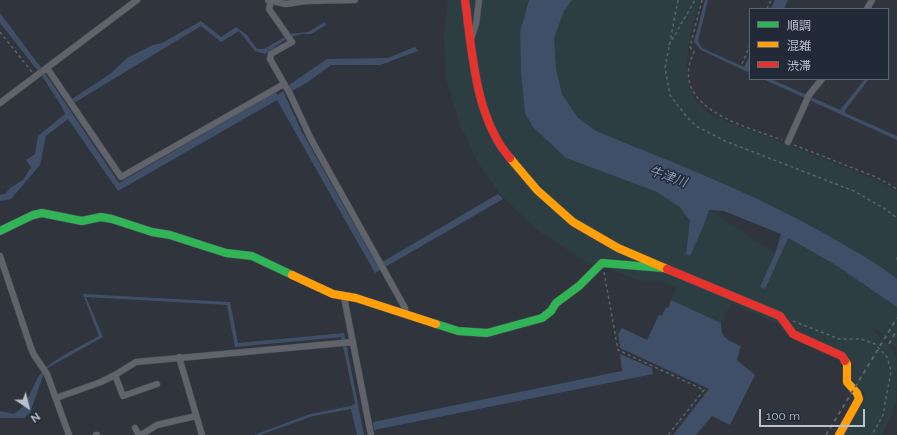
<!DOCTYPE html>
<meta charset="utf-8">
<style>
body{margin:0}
#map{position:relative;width:897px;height:435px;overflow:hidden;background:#30343d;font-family:Raleway,"Noto Sans JP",sans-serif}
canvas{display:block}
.legend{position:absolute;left:749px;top:8px;width:140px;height:72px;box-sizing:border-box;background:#222a38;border:1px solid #5f6673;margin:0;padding:5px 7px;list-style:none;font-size:12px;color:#bbc1cc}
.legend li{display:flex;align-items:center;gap:8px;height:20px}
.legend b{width:20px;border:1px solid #5f6673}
.north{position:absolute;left:8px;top:387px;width:40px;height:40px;-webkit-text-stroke:3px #222a38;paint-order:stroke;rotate:145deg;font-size:11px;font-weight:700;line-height:16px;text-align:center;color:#bbc1cc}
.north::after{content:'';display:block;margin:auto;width:14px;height:18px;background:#bbc1cc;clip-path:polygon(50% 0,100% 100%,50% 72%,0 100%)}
.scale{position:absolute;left:759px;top:409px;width:106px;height:18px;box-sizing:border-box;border:2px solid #bbc1cc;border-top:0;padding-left:5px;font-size:12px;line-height:14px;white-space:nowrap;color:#bbc1cc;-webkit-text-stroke:3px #222a38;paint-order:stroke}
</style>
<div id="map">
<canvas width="897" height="435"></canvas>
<ul class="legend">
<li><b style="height:5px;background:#30b455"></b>順調</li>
<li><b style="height:5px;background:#ff9f0a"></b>混雑</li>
<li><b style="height:5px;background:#e5322d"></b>渋滞</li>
</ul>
<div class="north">N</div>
<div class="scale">100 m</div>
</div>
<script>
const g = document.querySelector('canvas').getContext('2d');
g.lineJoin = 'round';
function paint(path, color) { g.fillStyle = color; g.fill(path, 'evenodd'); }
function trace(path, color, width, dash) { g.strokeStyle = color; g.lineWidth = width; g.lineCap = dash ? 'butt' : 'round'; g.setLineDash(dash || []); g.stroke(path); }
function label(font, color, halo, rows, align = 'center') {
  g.font = font + ' Raleway,"Noto Sans JP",sans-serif'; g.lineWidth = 3; g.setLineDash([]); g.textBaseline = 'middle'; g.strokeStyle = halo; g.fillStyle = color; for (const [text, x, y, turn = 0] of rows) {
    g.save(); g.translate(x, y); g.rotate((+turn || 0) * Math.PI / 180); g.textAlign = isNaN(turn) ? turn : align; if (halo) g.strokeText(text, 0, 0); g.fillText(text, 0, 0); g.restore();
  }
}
paint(new Path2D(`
 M 448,0 L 529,0 L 520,32 L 521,71 L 655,191 L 680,207 L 690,221 L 690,256 L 703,227 L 709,210 L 775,254 L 760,287 L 765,289 L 787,238 L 834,264 L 897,307 L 897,348 L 874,327 L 872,330 L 890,346 L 897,357 L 896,404 L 882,435 L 843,435 L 865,400 L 864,393 L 853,379 L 853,365 L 844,353 L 731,303 L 721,323 L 671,300 L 676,288 L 662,281 L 641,281 L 607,268 L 599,270 L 537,230 L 502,196 L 476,160 L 460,124 L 445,75 L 444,32 Z
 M 572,0 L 700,0 C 692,33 674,75 700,105 C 704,109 710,113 714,116 L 875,179 L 897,191 L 897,279 C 880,265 860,254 841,243 C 764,197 679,165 595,131 L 578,118 L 562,94 L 556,69 L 554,38 L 564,11 Z`), '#2d3e43');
paint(new Path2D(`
 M 529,0 L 572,0 L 564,11 L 554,38 L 556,69 L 562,94 L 578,118 L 596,131 C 679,165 764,197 841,243 C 860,254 880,265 897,279 L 897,307 L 834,264 L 788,238 L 765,289 L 760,287 L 775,254 L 781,234 L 724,211 L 709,210 L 703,227 L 690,256 L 686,254 L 690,221 L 680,207 L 655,191 L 566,158 L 533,127 L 525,113 L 521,71 L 520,32 Z
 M 705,0 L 708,0 L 698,41 L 702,48 L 744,67 L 750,56 L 750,73 L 701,50 L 694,42 Z
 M 775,0 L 788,0 L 784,9 L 771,9 Z
 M 0,13 L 45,73 L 119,183 L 276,92 L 278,95 L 283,91 L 302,132 L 377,265 L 498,194 L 503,199 L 375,273 L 277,100 L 118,191 L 68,119 L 46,136 L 40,165 L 11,199 L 0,201 L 0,195 L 5,194 L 10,188 L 23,180 L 31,167 L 26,160 L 35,154 L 38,136 L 65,114 L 62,107 L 42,76 L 0,23 Z
 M 201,21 L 221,37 L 236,27 L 247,35 L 257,49 L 264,49 L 290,34 L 308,32 L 325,22 L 326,25 L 311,34 L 301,34 L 286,39 L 265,54 L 255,51 L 239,31 L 221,42 L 201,26 L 74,103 L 72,99 L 110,74 L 127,58 L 153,45 L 162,43 Z
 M 415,47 L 418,51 L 380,65 L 331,65 L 308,82 L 292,91 L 289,85 L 327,59 L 388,58 Z
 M 763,79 L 771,79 L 840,110 L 865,79 L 869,79 L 845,110 L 845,113 L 897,136 L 897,140 Z
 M 83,294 L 230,302 L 238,343 L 344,333 L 364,435 L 357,435 L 351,409 L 313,416 L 260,435 L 254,435 L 310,414 L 351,406 L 355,403 L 341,337 L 235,347 L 227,305 L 86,297 L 103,337 L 49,367 L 43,376 L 30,413 L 24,418 L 0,418 L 0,411 L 14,414 C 29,406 31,386 41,373 C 49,361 85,344 99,336 Z
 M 671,300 L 721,323 C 721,339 728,340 741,346 L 737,360 L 755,375 L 730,425 L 712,416 L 696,435 L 673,435 L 709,389 L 620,348 L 618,334 L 622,328 L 647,340 L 659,315 L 662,316 L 666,307 L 668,308 Z
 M 620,354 L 652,368 L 653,374 L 374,430 L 373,422 L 622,371 Z`), '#404f68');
const street = new Path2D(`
 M 268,0 L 286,4 L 306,1 L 355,0
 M 271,1 L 269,9 L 292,42 L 271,54 L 270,59 L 290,94 L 311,139 L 405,308 L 405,313
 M 867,9 L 872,0
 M 471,39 L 476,24 L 479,0
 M 47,68 L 121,177 L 284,84
 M 0,103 L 137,0
 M 788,142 L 809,95 L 822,79
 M 0,256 L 31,348 L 34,355 L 47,374 L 69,435
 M 344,297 L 371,435
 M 179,357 L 202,435
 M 115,375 L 123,396 L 157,384
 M 56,398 L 101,382 L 115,375 L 136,362 L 353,342
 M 135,428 L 139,435
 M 96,435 L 97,435
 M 141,435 L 157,425 L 196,416`);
const fast = new Path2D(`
 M 0,231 L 33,215 L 42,213 L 82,221 L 101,217 L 112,219 L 152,232 L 170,235 L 226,253 L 252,256 L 292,275
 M 436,324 L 458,331 L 487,333 L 542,318 L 551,311 L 556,303 L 579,286 L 602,263 L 663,268`);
const slow = new Path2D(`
 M 510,158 L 537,190 L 573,222 L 618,248 L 667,269
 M 292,275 L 333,294 L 356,298 L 436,324
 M 839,435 L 859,399 L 857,393 L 847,382 L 847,364 L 845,361`);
const jam = new Path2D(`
 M 465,0 C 472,50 475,118 510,158
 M 667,269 L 780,316 L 793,334 L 842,356 L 845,361`);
trace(street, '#4c4f56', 7);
trace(fast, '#4c4f56', 9);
trace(slow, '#4c4f56', 9);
trace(jam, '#4c4f56', 9);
trace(new Path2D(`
 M 678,0 L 665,68 L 670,95 L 686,116 L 696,126 L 725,141 L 854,191 L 885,209 L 897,218
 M 702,0 L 690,47 L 694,52 C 667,107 744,126 782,140
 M 767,9 L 771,0
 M 0,32 L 32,72
 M 669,45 L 695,0
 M 742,64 L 750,45
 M 794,145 L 876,177 L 897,189
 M 896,258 L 897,259
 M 604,272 L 618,350 L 704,390 L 668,435
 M 793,321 L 839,339 L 861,339 L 875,344 L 887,357 L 891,371 L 883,415 L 872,435`), '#5d6267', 1.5, [3, 3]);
trace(street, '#60636a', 6);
trace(fast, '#30b455', 8);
trace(slow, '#ff9f0a', 8);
trace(jam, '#e5322d', 8);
trace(new Path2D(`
 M 889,344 L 897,330
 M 826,435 L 897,318`), '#5e6268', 2, [4, 4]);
label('italic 13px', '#8596b1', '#222a38', [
 ["牛津川",668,177,19]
]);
</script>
